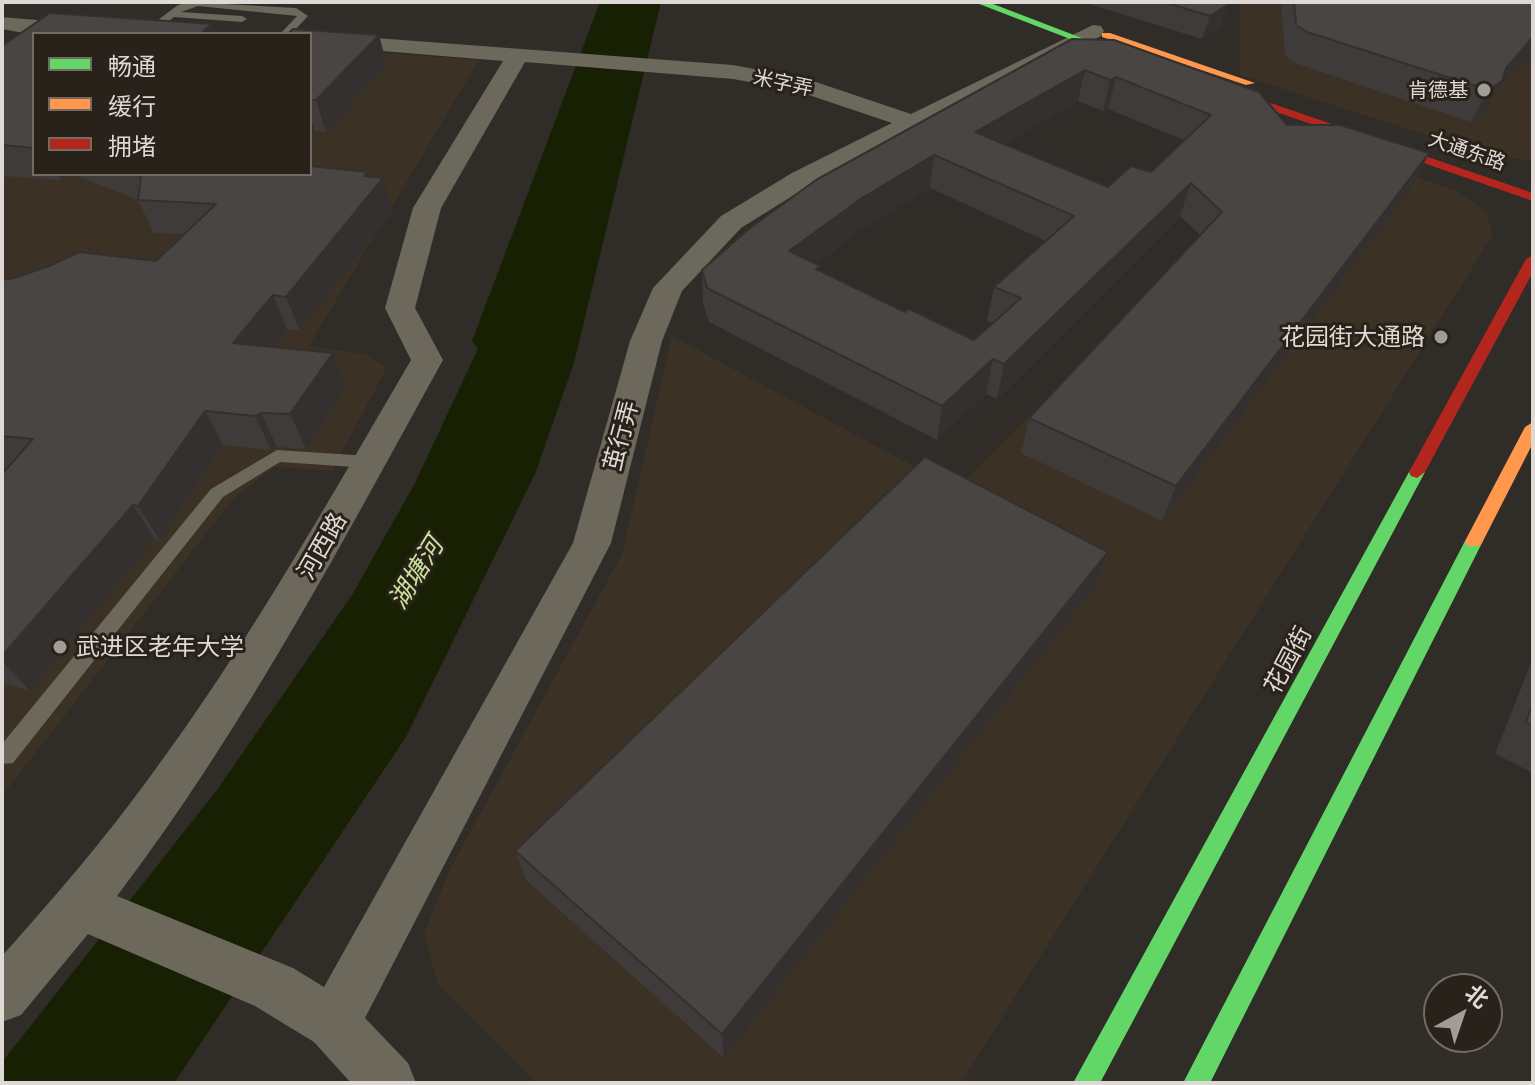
<!DOCTYPE html>
<meta charset="utf-8">
<style>
body{margin:0}
#map{position:relative;width:1535px;height:1085px;overflow:hidden;background:#302c28;font-family:Ubuntu,"Noto Sans SC",sans-serif}
canvas{display:block}
.frame{position:absolute;inset:0;border:4px solid #ded9d4;pointer-events:none}
.legend{position:absolute;left:32px;top:32px;width:280px;height:144px;box-sizing:border-box;background:#29221a;border:2px solid #716b64;margin:0;padding:10px 14px;list-style:none;font-size:24px;color:#ded9d4}
.legend li{display:flex;align-items:center;gap:16px;height:40px}
.legend b{width:40px;border:2px solid #716b64}
.north{position:absolute;left:1423px;top:973px;width:80px;height:80px;box-sizing:border-box;background:#29221a;border:2px solid #716b64;border-radius:50%;rotate:40deg;font-size:22px;font-weight:700;line-height:32px;text-align:center;color:#ded9d4}
.north::after{content:'';display:block;margin:auto;width:28px;height:36px;background:#a19c98;clip-path:polygon(50% 0,100% 100%,50% 72%,0 100%)}
</style>
<div id="map">
<canvas width="1535" height="1085"></canvas>
<div class="frame"></div>
<ul class="legend">
<li><b style="height:10px;background:#63d668"></b>畅通</li>
<li><b style="height:10px;background:#ff974d"></b>缓行</li>
<li><b style="height:10px;background:#b3261e"></b>拥堵</li>
</ul>
<div class="north">北</div>
</div>
<script>
const g = document.querySelector('canvas').getContext('2d');
g.lineJoin = 'round';
function paint(path, color) { g.fillStyle = color; g.fill(path, 'evenodd'); }
function trace(path, color, width, dash) { g.strokeStyle = color; g.lineWidth = width; g.lineCap = dash ? 'butt' : 'round'; g.setLineDash(dash || []); g.stroke(path); }
function label(font, color, halo, rows, align = 'center') {
  g.font = font + ' Ubuntu,"Noto Sans SC",sans-serif'; g.lineWidth = 6; g.setLineDash([]); g.textBaseline = 'middle'; g.strokeStyle = halo; g.fillStyle = color; for (const [text, x, y, turn = 0] of rows) {
    g.save(); g.translate(x, y); g.rotate((+turn || 0) * Math.PI / 180); g.textAlign = isNaN(turn) ? turn : align; if (halo) g.strokeText(text, 0, 0); g.fillText(text, 0, 0); g.restore();
  }
}
paint(new Path2D(`
 M 1240,2 L 1533,2 L 1533,160 L 1498,158 L 1240,75 Z
 M 310,48 L 479,60 L 309,346 L 364,354 L 387,367 L 332,471 L 274,467 L 233,499 L 2,796 L 2,66 L 34,174 L 310,174 Z
 M 1306,137 L 1456,191 L 1486,211 L 1493,235 L 961,1083 L 537,1083 L 438,985 L 424,933 L 450,869 L 622,554 L 672,336 L 956,489 Z`), '#3c3125');
paint(new Path2D(`
 M 600,2 L 661,2 L 574,363 L 535,474 L 406,737 L 174,1083 L 2,1083 L 2,1062 L 217,790 L 352,595 L 414,485 L 478,349 L 472,341 Z`), '#182004');
paint(new Path2D(`
 M 190,2 L 296,8 L 308,16 L 291,34 L 280,34 L 297,16 L 198,6 L 181,12 L 242,16 L 247,19 L 242,22 L 174,17 L 155,31 L 146,29 L 178,5 Z
 M 277,450 L 369,456 L 377,462 L 369,468 L 280,462 L 223,497 L 13,763 L 2,764 L 2,744 L 211,489 Z`), '#6c685c');
paint(new Path2D(`
 M 2,17 C 18,19 83,22 90,29 L 84,34 L 34,35 L 2,29 Z
 M 1093,25 L 1101,26 L 1104,31 L 1101,36 L 810,185 L 741,228 L 682,291 L 662,341 L 611,543 L 365,1018 L 408,1063 L 416,1083 L 351,1083 L 314,1042 L 255,1006 L 88,934 L 21,1015 L 2,1022 L 2,956 C 53,899 104,840 149,778 C 247,646 328,502 411,360 L 385,308 L 413,208 L 503,61 L 310,45 L 310,34 L 304,34 L 310,33 L 733,65 L 807,79 L 911,114 ZM 525,62 L 733,79 L 794,90 L 892,123 L 792,173 L 721,216 L 653,288 L 630,341 L 573,543 L 324,987 L 293,968 L 117,896 C 244,729 342,543 443,360 L 415,308 L 441,208 Z`), '#6c685c');
paint(new Path2D(`
 M 974,2 L 988,2 L 1139,60 L 1130,62 Z
 M 1417,466 L 1425,472 L 1100,1083 L 1073,1083 L 1409,472 Z
 M 1474,534 L 1483,541 L 1210,1083 L 1183,1083 L 1465,541 Z`), '#63d668');
paint(new Path2D(`
 M 1102,33 L 1110,33 L 1255,83 L 1246,85 L 1102,37 Z
 M 1533,422 L 1533,443 L 1483,541 L 1480,546 L 1468,546 L 1465,541 L 1525,427 Z`), '#ff974d');
paint(new Path2D(`
 M 1210,85 L 1218,85 L 1533,193 L 1533,201 L 1210,89 Z
 M 1533,255 L 1533,272 L 1425,472 L 1417,478 L 1411,476 L 1409,472 L 1526,259 Z`), '#b3261e');
paint(new Path2D(`
 M 1083,2 L 1227,2 L 1227,5 L 1220,28 L 1202,39 Z
 M 1281,2 L 1533,2 L 1533,60 L 1515,69 L 1494,94 L 1485,113 L 1471,122 L 1295,63 L 1285,56 Z
 M 34,34 L 34,174 L 68,174 L 61,180 L 2,176 L 2,46 Z
 M 310,34 L 387,65 L 326,132 L 315,131 L 310,136 Z
 M 1072,39 L 1287,125 L 1429,153 L 1413,186 L 1162,521 L 1021,453 L 1029,418 L 1200,235 L 1180,216 L 997,399 L 986,394 L 937,440 L 709,322 L 703,304 L 702,270 ZM 1078,101 L 1103,111 L 1108,109 L 1184,140 L 1151,172 L 1108,187 L 1004,144 ZM 930,188 L 1046,241 L 994,287 L 987,321 L 992,324 L 974,340 L 905,312 L 821,272 L 816,264 L 859,231 Z
 M 72,174 L 310,174 L 369,177 L 393,211 L 300,331 L 287,329 L 273,347 L 333,353 L 346,387 L 306,449 L 277,447 L 271,450 L 223,445 L 160,540 L 155,539 L 30,691 L 2,683 L 2,474 L 7,468 L 2,468 L 2,280 L 156,261 L 184,234 L 154,233 L 138,200 Z
 M 1108,552 L 1095,587 L 724,1058 L 526,880 L 515,851 Z
 M 1533,658 L 1533,773 L 1495,754 Z`), '#3f3b3a');
paint(new Path2D(`
 M 1227,5 L 1220,28 L 1202,39 L 1210,16 Z
 M 212,24 L 215,34 L 203,31 Z
 M 379,35 L 387,65 L 326,132 L 316,100 Z
 M 1533,37 L 1533,60 L 1515,69 L 1494,94 L 1485,113 L 1471,122 L 1488,90 Z
 M 1085,70 L 1078,101 L 970,165 L 975,132 Z
 M 1116,77 L 1108,109 L 1103,111 L 1110,80 Z
 M 310,117 L 315,131 L 310,136 Z
 M 1429,153 L 1413,186 L 1162,521 L 1176,486 Z
 M 934,155 L 930,188 L 859,231 L 788,285 L 789,251 L 862,198 Z
 M 368,172 L 373,190 L 383,178 L 393,211 L 300,331 L 286,297 Z
 M 58,174 L 68,174 L 61,180 Z
 M 1191,183 L 1180,216 L 997,399 L 1004,364 Z
 M 273,295 L 287,329 L 249,377 L 233,343 Z
 M 333,353 L 346,387 L 306,449 L 290,414 Z
 M 993,359 L 986,394 L 937,440 L 942,406 Z
 M 205,411 L 223,445 L 160,540 L 138,506 Z
 M 261,413 L 277,447 L 271,450 L 255,416 Z
 M 133,505 L 155,539 L 30,691 L 2,661 L 2,656 Z
 M 1108,552 L 1095,587 L 724,1058 L 722,1034 Z`), '#33302f');
const building = new Path2D(`
 M 1164,2 L 1227,2 L 1227,5 L 1210,16 Z
 M 1294,2 L 1533,2 L 1533,37 L 1506,68 L 1502,81 L 1488,90 L 1307,32 L 1296,25 Z
 M 50,13 L 212,24 L 203,31 L 244,34 L 34,34 L 34,148 L 2,145 L 2,46 Z
 M 293,29 L 379,35 L 316,100 L 310,100 L 310,34 L 288,34 Z
 M 1072,39 L 1114,40 L 1259,92 L 1287,125 L 1340,125 L 1429,153 L 1176,486 L 1029,418 L 1222,212 L 1191,183 L 1004,364 L 993,359 L 942,406 L 707,288 L 702,270 L 750,228 L 816,180 ZM 1085,70 L 1110,80 L 1116,77 L 1211,115 L 1151,172 L 1131,166 L 1108,187 L 975,132 ZM 934,155 L 1074,216 L 994,287 L 1021,298 L 974,340 L 909,309 L 905,312 L 816,269 L 821,266 L 789,251 L 862,198 Z
 M 310,166 L 368,172 L 364,176 L 383,178 L 286,297 L 273,295 L 233,343 L 333,353 L 290,414 L 261,413 L 255,416 L 205,411 L 138,506 L 133,505 L 2,656 L 2,474 L 33,439 L 2,436 L 2,280 L 14,278 L 49,266 L 79,252 L 156,261 L 216,204 L 138,200 L 141,177 L 135,174 L 310,174 Z
 M 925,457 L 1108,552 L 722,1034 L 515,851 Z
 M 1533,703 L 1533,726 L 1526,722 Z`);
paint(building, '#494543');
trace(building, '#33302f', 2);
for (const [x, y, r, color] of [
 [1484,90,8,"#a19c98"],
 [1441,337,8,"#a19c98"],
 [60,647,8,"#a19c98"]
]) { const dot = new Path2D(); dot.arc(x, y, r, 0, 2 * Math.PI); g.fillStyle = color; g.fill(dot); trace(dot, '#29221a', 3); }
label('20px', '#ded9d4', '#29221a', [
 ["米字弄",783,83,12],
 ["大通东路",1467,151,19]
]);
label('20px', '#ded9d4', '#29221a', [
 ["肯德基",1468,90]
], 'right');
label('24px', '#ded9d4', '#29221a', [
 ["花园街大通路",1425,337],
 ["武进区老年大学",76,647,"left"]
], 'right');
label('24px', '#ded9d4', '#29221a', [
 ["茧行弄",621,436,-75],
 ["河西路",322,546,-60],
 ["花园街",1288,660,-62]
]);
label('italic 26px', '#cae39a', '#29221a', [
 ["湖塘河",416,573,-58]
]);
</script>
